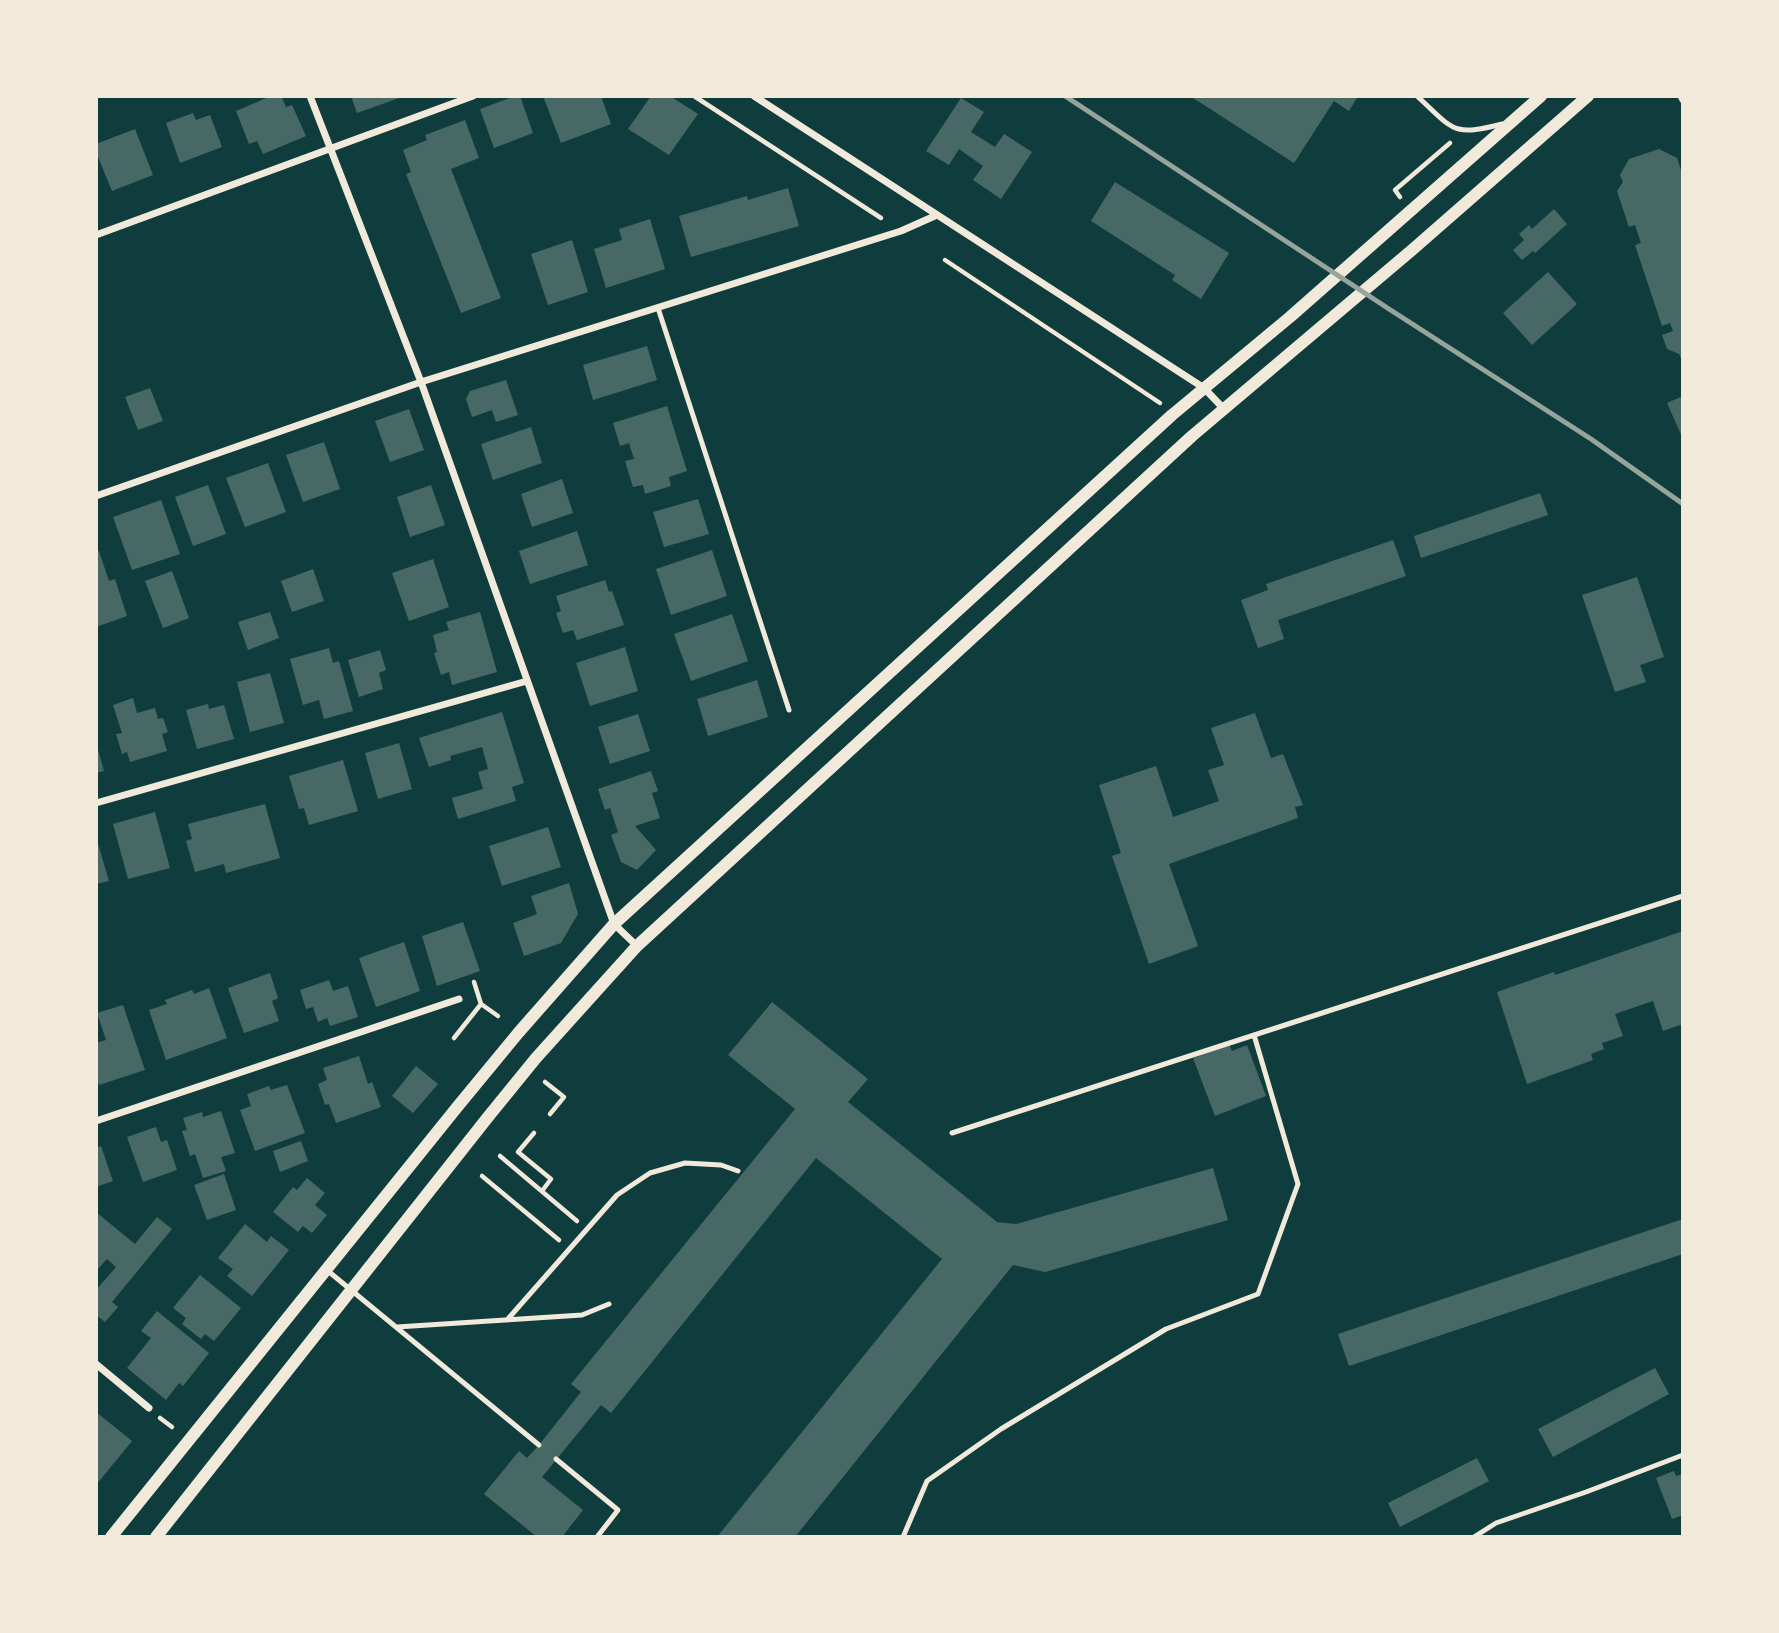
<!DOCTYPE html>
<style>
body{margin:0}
#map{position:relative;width:1779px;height:1633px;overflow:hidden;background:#0f3d3e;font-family:"Alegreya Sans",sans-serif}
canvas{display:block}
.frame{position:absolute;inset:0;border:98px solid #f1e9da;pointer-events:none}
</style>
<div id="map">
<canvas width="1779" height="1633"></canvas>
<div class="frame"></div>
</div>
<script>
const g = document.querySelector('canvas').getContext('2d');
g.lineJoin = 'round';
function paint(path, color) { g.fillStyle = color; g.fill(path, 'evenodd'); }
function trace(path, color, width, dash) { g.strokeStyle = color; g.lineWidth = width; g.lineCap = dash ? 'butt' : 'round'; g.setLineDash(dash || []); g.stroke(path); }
paint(new Path2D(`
 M 271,96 L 281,96 L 286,107 L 292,105 L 306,136 L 263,154 L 257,141 L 249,144 L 236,111 Z
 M 351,96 L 402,96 L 402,97 L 357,113 Z
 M 515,96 L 520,96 L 533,133 L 494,148 L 480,109 Z
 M 543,96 L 601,96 L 611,124 L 561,143 Z
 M 651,96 L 670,96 L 698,114 L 669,155 L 628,129 Z
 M 1190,96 L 1358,96 L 1349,111 L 1334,101 L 1294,163 Z
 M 961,98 L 984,112 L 971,132 L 995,147 L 1004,134 L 1032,152 L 1001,199 L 973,180 L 983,166 L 959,149 L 949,165 L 926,151 Z
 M 193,113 L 196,120 L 210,115 L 222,147 L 180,163 L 166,123 Z
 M 465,120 L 479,158 L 451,169 L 501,298 L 461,313 L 406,174 L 411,172 L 403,150 L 427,140 L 425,135 Z
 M 135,129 L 153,175 L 112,191 L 96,152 L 96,144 Z
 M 1659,149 L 1677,158 L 1683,176 L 1683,363 L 1679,354 L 1667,349 L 1662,335 L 1673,331 L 1670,323 L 1662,326 L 1635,245 L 1641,243 L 1635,225 L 1629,227 L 1617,191 L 1623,182 L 1620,175 L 1629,159 Z
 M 1115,182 L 1229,253 L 1201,299 L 1172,280 L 1175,275 L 1091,221 Z
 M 788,188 L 799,226 L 691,257 L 679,216 L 747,196 L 748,200 Z
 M 1554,209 L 1567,224 L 1535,253 L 1533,251 L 1522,260 L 1513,250 L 1524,240 L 1519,234 L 1529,225 L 1532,229 Z
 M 650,219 L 665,269 L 606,288 L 594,249 L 622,240 L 619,229 Z
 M 572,240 L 588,292 L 548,305 L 531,254 Z
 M 1548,272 L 1577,304 L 1532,345 L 1503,313 Z
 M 647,346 L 657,380 L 593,400 L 583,365 Z
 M 506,380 L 518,415 L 496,422 L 492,410 L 472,417 L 466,399 L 470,391 Z
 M 150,388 L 163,421 L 138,430 L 125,397 Z
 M 1683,396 L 1683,439 L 1667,403 Z
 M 667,406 L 687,471 L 669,477 L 671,486 L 645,494 L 643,485 L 633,487 L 625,461 L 634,459 L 629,443 L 620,446 L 613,423 Z
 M 409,409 L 424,450 L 390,462 L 375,421 Z
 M 531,427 L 542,463 L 493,480 L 481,444 Z
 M 324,442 L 340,489 L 303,502 L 286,455 Z
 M 268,463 L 286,512 L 245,527 L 226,478 Z
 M 562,479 L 573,513 L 532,527 L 521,494 Z
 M 208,485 L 226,534 L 193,546 L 175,497 Z
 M 431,485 L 445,525 L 410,537 L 397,497 Z
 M 1540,493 L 1548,515 L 1421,558 L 1414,536 Z
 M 698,499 L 709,534 L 664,547 L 653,512 Z
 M 161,500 L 180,554 L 132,570 L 113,517 Z
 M 577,531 L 588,565 L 530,584 L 519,551 Z
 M 1393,540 L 1406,576 L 1278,620 L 1284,639 L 1258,648 L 1241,600 L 1268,590 L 1266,584 Z
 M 712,550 L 727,596 L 671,615 L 656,569 Z
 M 99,551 L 109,581 L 115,579 L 127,616 L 96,627 L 96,552 Z
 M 433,559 L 449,607 L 409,621 L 392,573 Z
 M 313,569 L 324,601 L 292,612 L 281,581 Z
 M 172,571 L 189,618 L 163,628 L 145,581 Z
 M 1637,577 L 1664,657 L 1640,665 L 1646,682 L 1615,692 L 1582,595 Z
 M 605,580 L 609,592 L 612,591 L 624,625 L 577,640 L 573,630 L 563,633 L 556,613 L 561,611 L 556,596 Z
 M 270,612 L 279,638 L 248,650 L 238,622 Z
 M 480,612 L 497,672 L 452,685 L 449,672 L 441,675 L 434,653 L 437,652 L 433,635 L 449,630 L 446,622 Z
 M 732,614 L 748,661 L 691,681 L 674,634 Z
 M 625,647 L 638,691 L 590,706 L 576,663 Z
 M 329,648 L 333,663 L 339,661 L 353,711 L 324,719 L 319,700 L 303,705 L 290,659 Z
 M 380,650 L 386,670 L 379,673 L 383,689 L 359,697 L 348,660 Z
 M 270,673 L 284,723 L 250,732 L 237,682 Z
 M 757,680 L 768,717 L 708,736 L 697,699 Z
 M 133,698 L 137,713 L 155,708 L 158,719 L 163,718 L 168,732 L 162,734 L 167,751 L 130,762 L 127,752 L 122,754 L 116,734 L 122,733 L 113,705 Z
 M 208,704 L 209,709 L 224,705 L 234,739 L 197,749 L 186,710 Z
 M 502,712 L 524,783 L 512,787 L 516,801 L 458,819 L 452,798 L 483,789 L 478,772 L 488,769 L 482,747 L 450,756 L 451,760 L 429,767 L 419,738 Z
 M 1255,713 L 1271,758 L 1283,754 L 1303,805 L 1295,807 L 1298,818 L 1169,864 L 1198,946 L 1149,964 L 1112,856 L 1121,853 L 1099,785 L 1156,766 L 1173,817 L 1219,801 L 1208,770 L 1224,765 L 1211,728 Z
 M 638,714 L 650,751 L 610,764 L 598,727 Z
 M 399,743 L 412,789 L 378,799 L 365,753 Z
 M 97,746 L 104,771 L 96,773 L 96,747 Z
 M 343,760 L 358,811 L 309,825 L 304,808 L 299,809 L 289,776 Z
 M 651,771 L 658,791 L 652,793 L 660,818 L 635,826 L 656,850 L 637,870 L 621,862 L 611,835 L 618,832 L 610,808 L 605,810 L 598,789 Z
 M 265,804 L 280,858 L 226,873 L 224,864 L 195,872 L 186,841 L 192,839 L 188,824 Z
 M 155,812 L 170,868 L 128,879 L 113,824 Z
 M 548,827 L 561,867 L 502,886 L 489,846 Z
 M 96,837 L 109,881 L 96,884 Z
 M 569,883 L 578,914 L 561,943 L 524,956 L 513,923 L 537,914 L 531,896 Z
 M 463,922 L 480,971 L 437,986 L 422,936 Z
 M 1683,931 L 1683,1024 L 1663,1031 L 1653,1001 L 1615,1014 L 1623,1036 L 1602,1043 L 1604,1049 L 1591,1054 L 1593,1060 L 1527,1084 L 1497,992 L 1554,972 L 1555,975 Z
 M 404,942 L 420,991 L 376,1007 L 359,958 Z
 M 270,973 L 278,998 L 272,1001 L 279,1021 L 244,1033 L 228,988 Z
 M 329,980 L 333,991 L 348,986 L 358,1017 L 330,1026 L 327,1018 L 318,1022 L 313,1007 L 306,1009 L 300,990 Z
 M 209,988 L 227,1038 L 166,1060 L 149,1010 L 167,1004 L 165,1000 L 192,990 L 194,994 Z
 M 772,1002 L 868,1079 L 848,1102 L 997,1222 L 1016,1224 L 1213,1168 L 1228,1220 L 1045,1272 L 1013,1265 L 795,1537 L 717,1537 L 942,1259 L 816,1158 L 611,1413 L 601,1405 L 542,1477 L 583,1510 L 562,1537 L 537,1537 L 484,1494 L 519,1451 L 527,1458 L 539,1445 L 581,1392 L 571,1384 L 795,1109 L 728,1055 Z
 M 123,1005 L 145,1070 L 99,1085 L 96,1076 L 96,1043 L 106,1040 L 97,1013 Z
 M 1229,1044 L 1232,1051 L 1247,1045 L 1266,1096 L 1215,1116 L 1193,1058 Z
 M 359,1056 L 368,1084 L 372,1082 L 381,1107 L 336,1123 L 329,1104 L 325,1105 L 318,1084 L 327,1080 L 323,1068 Z
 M 416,1066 L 438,1084 L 413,1113 L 392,1096 Z
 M 287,1085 L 305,1133 L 255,1151 L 240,1110 L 251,1106 L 247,1094 L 269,1086 L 271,1090 Z
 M 221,1111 L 235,1153 L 221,1157 L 226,1171 L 203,1178 L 195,1154 L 190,1156 L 182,1131 L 187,1130 L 183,1118 L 202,1112 L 203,1117 Z
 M 156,1127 L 161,1142 L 167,1140 L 177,1170 L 143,1182 L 127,1137 Z
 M 301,1141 L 308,1161 L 280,1172 L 273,1151 Z
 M 101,1146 L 113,1181 L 96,1187 L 96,1148 Z
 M 224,1174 L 236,1210 L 207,1220 L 194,1185 Z
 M 307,1178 L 325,1193 L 315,1205 L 327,1215 L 312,1233 L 303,1226 L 298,1232 L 273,1212 L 293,1187 L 297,1190 Z
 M 96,1212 L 135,1244 L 157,1217 L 172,1229 L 112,1302 L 118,1307 L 105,1322 L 96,1315 L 96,1290 L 116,1267 L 107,1259 L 96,1271 Z
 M 1683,1219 L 1683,1254 L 1349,1366 L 1338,1334 Z
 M 245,1224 L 267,1242 L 271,1236 L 289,1250 L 252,1296 L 227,1276 L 233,1269 L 218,1258 Z
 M 200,1275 L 241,1308 L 214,1341 L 205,1334 L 201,1339 L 182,1324 L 186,1318 L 173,1308 Z
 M 157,1311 L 209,1353 L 183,1386 L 179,1383 L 166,1400 L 127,1368 L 151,1338 L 141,1331 Z
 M 1655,1368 L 1669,1394 L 1553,1457 L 1538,1429 Z
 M 96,1412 L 132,1441 L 96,1485 Z
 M 1477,1458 L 1489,1481 L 1400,1527 L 1388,1503 Z
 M 1674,1471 L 1676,1476 L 1683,1474 L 1683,1515 L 1672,1519 L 1656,1478 Z`), '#486865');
trace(new Path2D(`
 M 694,96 L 881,218
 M 1400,197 L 1395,190 L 1450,143
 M 945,260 L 1160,403
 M 474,982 L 481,1004
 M 454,1038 L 481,1004 L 498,1016
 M 545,1082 L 564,1097 L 550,1114
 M 534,1133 L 518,1152 L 551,1179 L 542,1191
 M 500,1156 L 577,1221
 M 482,1176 L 559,1240
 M 160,1418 L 172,1427`), '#f1e9da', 4.5);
trace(new Path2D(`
 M 1417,96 C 1454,130 1452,137 1502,124
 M 658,308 L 789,710
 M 952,1133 L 1683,896
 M 328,1271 L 539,1445
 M 507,1320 L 617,1195 L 650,1173 L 685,1163 L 721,1165 L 738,1171
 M 397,1327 L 582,1315 L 609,1304
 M 556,1459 L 618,1510 L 597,1537
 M 903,1537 L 927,1481 L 1001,1429 L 1166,1329 L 1258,1294 L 1298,1184 L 1254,1035
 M 1474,1537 L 1496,1523 L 1586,1492 L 1683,1455`), '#f1e9da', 5);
trace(new Path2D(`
 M 310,96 L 421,382 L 614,924 L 637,946
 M 754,96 L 1204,388 L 1224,409
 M 1681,96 L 1683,100
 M 96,235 L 473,96
 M 96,496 L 421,382 L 901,231 L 937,215
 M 96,803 L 527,681
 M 96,1121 L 459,999
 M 96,1364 L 149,1408`), '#f1e9da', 7);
trace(new Path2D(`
 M 111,1537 L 458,1106 L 519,1032 L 614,924 L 1172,415 L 1290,317 L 1541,96
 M 156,1537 L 488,1117 L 536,1058 L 637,946 L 1192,436 L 1412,250 L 1588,96`), '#f1e9da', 12);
trace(new Path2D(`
 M 1065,96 L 1389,309 L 1591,439 L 1683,504`), '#97a49c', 5);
</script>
